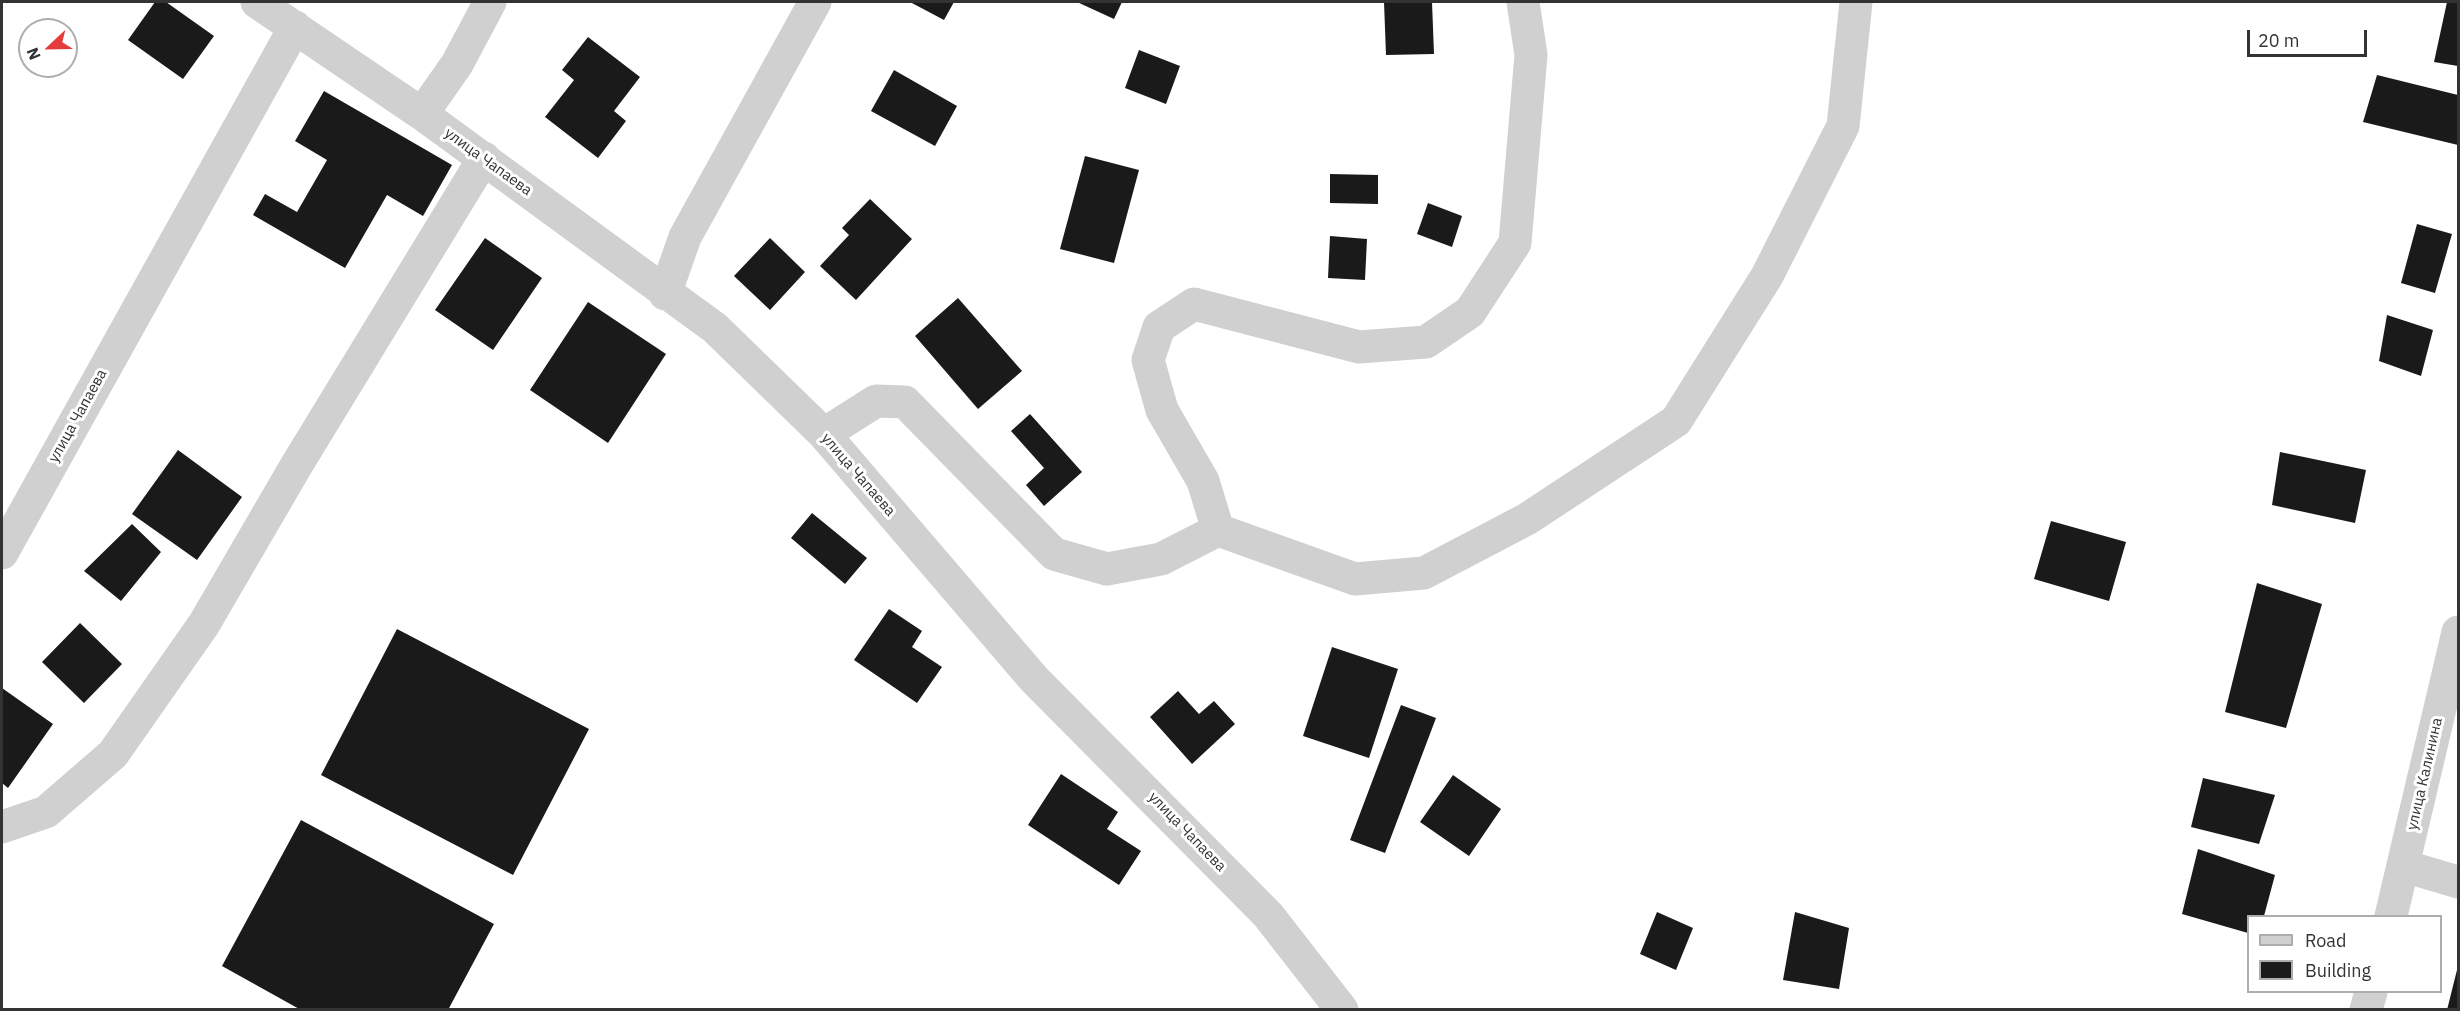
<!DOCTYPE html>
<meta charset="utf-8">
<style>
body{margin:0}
#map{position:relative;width:2460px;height:1011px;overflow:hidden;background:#fff;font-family:"IBM Plex Sans",sans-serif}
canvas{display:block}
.frame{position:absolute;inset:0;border:3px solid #333;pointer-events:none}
.legend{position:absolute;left:2247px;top:915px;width:195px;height:78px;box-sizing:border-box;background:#fff;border:2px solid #adadad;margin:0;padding:8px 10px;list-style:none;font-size:18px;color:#333}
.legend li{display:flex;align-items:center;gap:12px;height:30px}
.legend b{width:30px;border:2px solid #adadad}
.north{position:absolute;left:18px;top:18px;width:60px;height:60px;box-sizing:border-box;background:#fff;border:2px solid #adadad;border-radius:50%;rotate:248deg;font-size:16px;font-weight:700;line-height:24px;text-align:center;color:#333}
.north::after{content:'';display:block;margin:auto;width:21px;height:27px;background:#e43b3c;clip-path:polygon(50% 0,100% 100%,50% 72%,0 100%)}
.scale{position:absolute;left:2247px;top:30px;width:120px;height:27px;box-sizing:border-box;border:3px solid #333;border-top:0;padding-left:8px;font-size:18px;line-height:21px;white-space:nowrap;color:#333;-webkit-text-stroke:4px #fff;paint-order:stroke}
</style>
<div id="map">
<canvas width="2460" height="1011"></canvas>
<div class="frame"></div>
<ul class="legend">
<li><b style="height:8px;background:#d0d0d0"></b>Road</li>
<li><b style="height:16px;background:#1a1a1a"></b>Building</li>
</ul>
<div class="north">N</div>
<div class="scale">20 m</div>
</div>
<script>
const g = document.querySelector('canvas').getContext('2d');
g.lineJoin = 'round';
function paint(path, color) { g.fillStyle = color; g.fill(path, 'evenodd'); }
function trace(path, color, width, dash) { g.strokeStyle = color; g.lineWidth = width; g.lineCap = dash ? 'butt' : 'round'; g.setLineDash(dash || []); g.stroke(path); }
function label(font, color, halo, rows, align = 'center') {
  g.font = font + ' "IBM Plex Sans",sans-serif'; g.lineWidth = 6; g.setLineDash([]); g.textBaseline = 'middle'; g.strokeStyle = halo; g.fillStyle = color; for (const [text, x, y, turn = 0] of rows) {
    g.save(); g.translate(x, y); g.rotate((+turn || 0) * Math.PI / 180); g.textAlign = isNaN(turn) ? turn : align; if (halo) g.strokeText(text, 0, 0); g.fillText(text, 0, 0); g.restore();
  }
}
paint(new Path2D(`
 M 155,2 L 166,2 L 214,36 L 183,79 L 128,40 Z
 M 910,2 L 954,2 L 944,20 Z
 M 1077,2 L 1122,2 L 1114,19 Z
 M 1384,2 L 1432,2 L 1434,54 L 1386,55 Z
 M 2447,2 L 2458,2 L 2458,66 L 2434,62 Z
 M 588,37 L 640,77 L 614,111 L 626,121 L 598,158 L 545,117 L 574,80 L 562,70 Z
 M 1139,50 L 1180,66 L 1166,104 L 1125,88 Z
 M 894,70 L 957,106 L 935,146 L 871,111 Z
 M 2377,75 L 2458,95 L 2458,145 L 2363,122 Z
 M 324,91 L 452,165 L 423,216 L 387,195 L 345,268 L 253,215 L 265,194 L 297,212 L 327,160 L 295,141 Z
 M 1085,156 L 1139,170 L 1114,263 L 1060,249 Z
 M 1330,174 L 1378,175 L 1378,204 L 1330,203 Z
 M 870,199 L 912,239 L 856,300 L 820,266 L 849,235 L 842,228 Z
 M 1428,203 L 1462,216 L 1452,247 L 1417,234 Z
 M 2417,224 L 2452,234 L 2435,293 L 2401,283 Z
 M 1330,236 L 1367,239 L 1365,280 L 1328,278 Z
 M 485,238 L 542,278 L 493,350 L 435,310 Z
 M 770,238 L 805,272 L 770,310 L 734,276 Z
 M 958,298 L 1022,371 L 978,409 L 915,336 Z
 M 588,302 L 666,354 L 608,443 L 530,390 Z
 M 2387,315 L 2433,330 L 2421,376 L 2379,361 Z
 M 1030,414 L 1082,472 L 1044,506 L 1026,485 L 1044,468 L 1011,431 Z
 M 178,450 L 242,497 L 197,560 L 132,514 Z
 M 2280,452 L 2366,470 L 2355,523 L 2272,505 Z
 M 812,513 L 867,558 L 845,584 L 791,538 Z
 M 2051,521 L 2126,542 L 2109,601 L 2034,579 Z
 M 132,524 L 161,552 L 121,601 L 84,571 Z
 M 2257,583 L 2322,604 L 2286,728 L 2225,712 Z
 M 889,609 L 922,631 L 912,647 L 942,667 L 917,703 L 854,660 Z
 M 80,623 L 122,664 L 84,703 L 42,662 Z
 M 397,629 L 589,729 L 513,875 L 321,775 Z
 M 1332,647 L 1398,669 L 1369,758 L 1303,736 Z
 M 2,688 L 53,724 L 8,788 L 2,783 Z
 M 1178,691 L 1199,714 L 1214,701 L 1235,724 L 1192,764 L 1150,717 Z
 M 1401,705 L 1436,718 L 1385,853 L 1350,840 Z
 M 1061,774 L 1118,812 L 1107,829 L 1141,851 L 1119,885 L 1028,825 Z
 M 1453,775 L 1501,809 L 1469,856 L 1420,822 Z
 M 2203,778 L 2275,795 L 2259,844 L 2191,827 Z
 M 301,820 L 494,924 L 448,1010 L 301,1010 L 222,966 Z
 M 2198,849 L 2275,875 L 2264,916 L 2248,916 L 2248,933 L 2182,914 Z
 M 1657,912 L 1693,928 L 1676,970 L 1640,954 Z
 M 1795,912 L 1849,928 L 1839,989 L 1783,980 Z
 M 2458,966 L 2458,1010 L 2447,1010 Z`), '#1a1a1a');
trace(new Path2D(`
 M 257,2 L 422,114 L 715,328 L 824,434 L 1034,679 L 1268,915 L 1342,1010
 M 422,114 L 457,64 L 490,2
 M 665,294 L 685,237 L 815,2
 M 824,434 L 876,401 L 905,402 L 1054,554 L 1107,569 L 1161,559 L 1218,530 L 1355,579 L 1424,573 L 1527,519 L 1676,421 L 1767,276 L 1843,126 L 1856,2
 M 1218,530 L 1203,481 L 1162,410 L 1148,360 L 1159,327 L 1194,304 L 1359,347 L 1426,342 L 1470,312 L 1515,243 L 1531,55 L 1523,2
 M 2,553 L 295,27
 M 2,827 L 46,812 L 113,754 L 204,624 L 296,466 L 484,158
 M 2404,866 L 2458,882
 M 2391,916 L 2458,632
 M 2366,1010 L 2371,992`), '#d0d0d0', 33);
label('15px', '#333', '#fff', [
 ["улица Чапаева",488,162,36],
 ["улица Чапаева",78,416,-61],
 ["улица Чапаева",858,475,49],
 ["улица Калинина",2425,774,-77],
 ["улица Чапаева",1187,832,46]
]);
</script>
